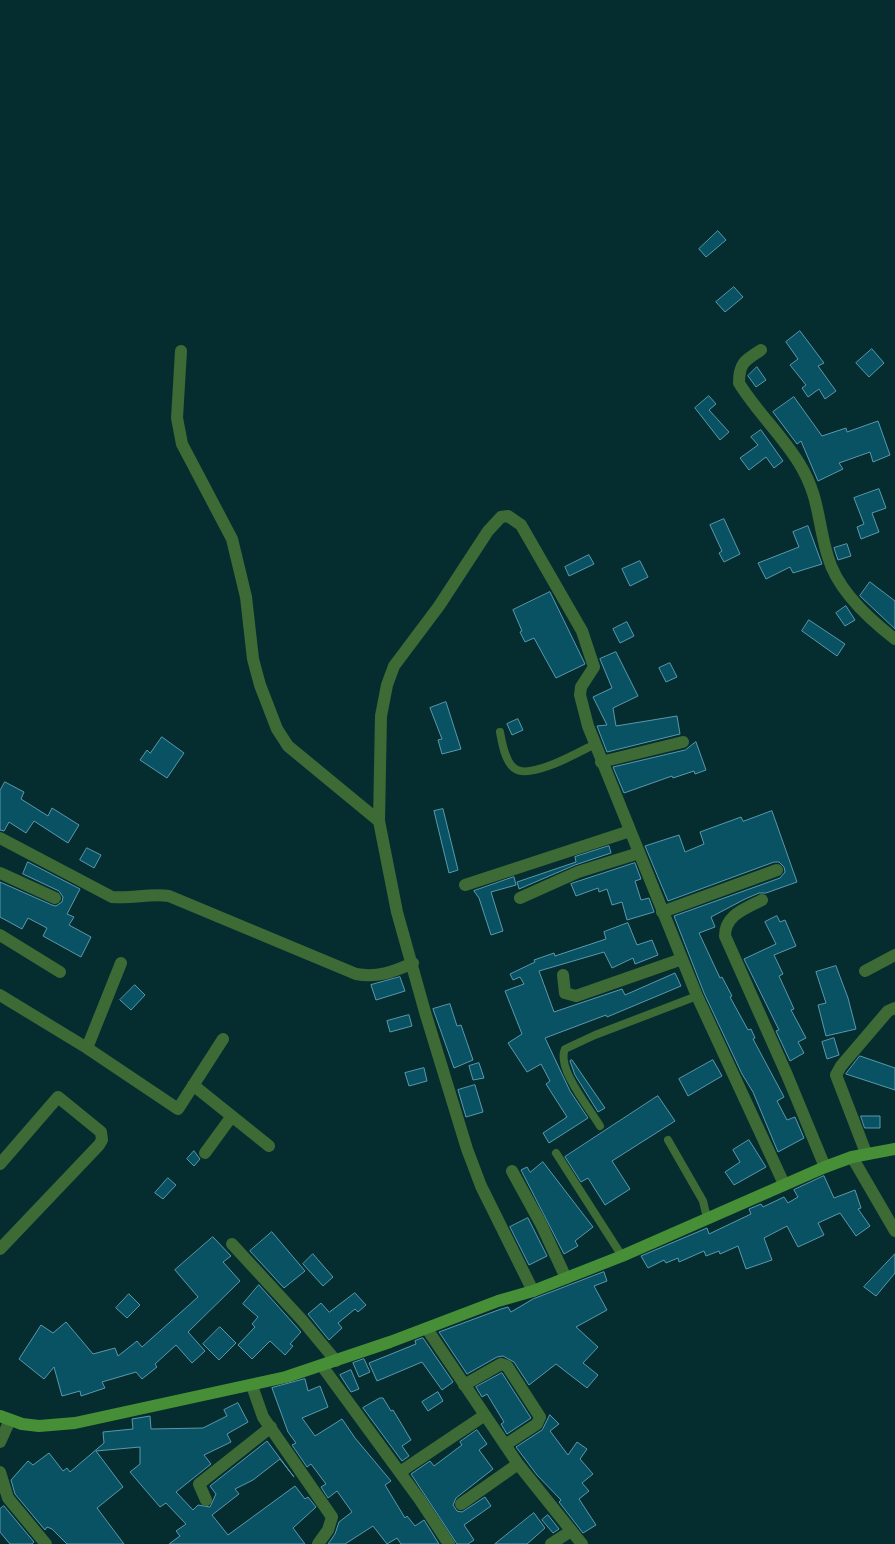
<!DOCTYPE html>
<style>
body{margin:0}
canvas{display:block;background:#052d2f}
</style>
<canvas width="895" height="1544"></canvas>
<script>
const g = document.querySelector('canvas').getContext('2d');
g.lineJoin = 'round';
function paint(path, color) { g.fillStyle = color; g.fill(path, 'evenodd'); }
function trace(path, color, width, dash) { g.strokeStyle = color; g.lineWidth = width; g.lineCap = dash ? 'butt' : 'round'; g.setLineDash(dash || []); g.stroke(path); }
const building = new Path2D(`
 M 718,231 L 726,240 L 706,257 L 699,249 Z
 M 734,287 L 743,297 L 725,312 L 716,302 Z
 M 800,331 L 824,363 L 818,366 L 836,391 L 825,399 L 819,389 L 808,397 L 802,388 L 806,385 L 790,365 L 798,359 L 786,342 Z
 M 872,349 L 884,363 L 869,377 L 856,363 Z
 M 757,367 L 766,380 L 756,387 L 748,376 Z
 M 709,396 L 716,404 L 709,410 L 729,432 L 720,440 L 695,408 Z
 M 794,397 L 822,436 L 846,428 L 847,432 L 878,421 L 890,455 L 873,462 L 870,452 L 839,463 L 843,469 L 818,481 L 801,441 L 797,444 L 773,412 Z
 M 761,430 L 783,461 L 774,468 L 766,457 L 749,470 L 740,458 L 758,445 L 751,437 Z
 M 879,489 L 886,508 L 872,513 L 879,532 L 861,539 L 857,527 L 864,524 L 854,498 Z
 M 724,519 L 740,554 L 724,562 L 719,553 L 722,551 L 710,525 Z
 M 808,526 L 822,564 L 793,573 L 790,567 L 766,579 L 758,563 L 799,547 L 793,532 Z
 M 847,544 L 851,556 L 838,560 L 834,548 Z
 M 589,555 L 594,564 L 569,576 L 565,567 Z
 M 640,561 L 648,577 L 630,586 L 622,569 Z
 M 870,582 L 895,601 L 895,629 L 860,596 Z
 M 550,592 L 585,664 L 556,678 L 534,638 L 525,642 L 520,632 L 522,631 L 513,610 Z
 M 846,606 L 855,620 L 845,626 L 836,613 Z
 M 809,620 L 845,644 L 837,656 L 802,631 Z
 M 627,622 L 634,636 L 620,643 L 613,629 Z
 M 616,652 L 638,696 L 613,708 L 616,726 L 677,716 L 680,734 L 607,752 L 597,726 L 607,725 L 593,697 L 612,688 L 600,659 Z
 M 670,663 L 677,677 L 666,682 L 659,668 Z
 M 446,702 L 461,749 L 442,754 L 438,740 L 442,739 L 430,708 Z
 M 518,719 L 523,730 L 512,735 L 507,724 Z
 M 162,737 L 184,753 L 167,778 L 140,760 L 147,750 L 150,753 Z
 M 696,742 L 706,770 L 695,774 L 694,771 L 673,778 L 672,776 L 624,793 L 613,767 L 685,750 Z
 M 5,782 L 24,792 L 21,799 L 48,816 L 52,808 L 79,825 L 68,843 L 34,821 L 26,833 L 9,822 L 4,831 L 0,830 L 0,791 Z
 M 443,809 L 458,870 L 449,873 L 434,811 Z
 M 772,811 L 797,882 L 766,893 L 759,893 L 745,899 L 711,917 L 715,927 L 699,933 L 720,978 L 722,977 L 732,996 L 730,997 L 748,1030 L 751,1029 L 755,1038 L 753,1039 L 784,1097 L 777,1101 L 787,1120 L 795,1117 L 804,1138 L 778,1152 L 753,1092 L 742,1074 L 704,993 L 674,916 L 780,878 L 785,872 L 784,867 L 779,862 L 774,862 L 668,901 L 645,846 L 679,835 L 685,852 L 704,844 L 700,832 L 741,817 L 743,821 Z
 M 609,846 L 611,853 L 575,865 L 519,889 L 517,882 L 576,862 L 575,857 Z
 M 87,848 L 101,855 L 94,868 L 80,860 Z
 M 28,862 L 80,889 L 67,914 L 74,917 L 69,925 L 91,937 L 81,957 L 43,936 L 47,928 L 28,918 L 22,929 L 0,917 L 0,882 L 52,905 L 56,906 L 62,902 L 63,897 L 59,891 L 23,874 Z
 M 635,863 L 641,879 L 635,881 L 641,900 L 649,898 L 654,912 L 627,920 L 622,902 L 612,905 L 607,889 L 599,892 L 598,888 L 576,896 L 571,884 Z
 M 514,877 L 516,885 L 491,892 L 503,931 L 491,935 L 479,898 L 474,891 Z
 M 777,916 L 780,922 L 785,920 L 796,946 L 774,955 L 783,974 L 779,976 L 794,1009 L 791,1010 L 806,1038 L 798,1042 L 804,1053 L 790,1061 L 776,1031 L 779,1030 L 744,959 L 776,944 L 765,922 Z
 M 628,923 L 637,945 L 652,940 L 658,955 L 635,964 L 633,958 L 612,968 L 604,952 L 539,971 L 554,1012 L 622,989 L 625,995 L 675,973 L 681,986 L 607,1017 L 606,1015 L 545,1038 L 570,1091 L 588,1118 L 549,1143 L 543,1133 L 567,1117 L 546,1084 L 550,1081 L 541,1064 L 527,1072 L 508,1043 L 522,1034 L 505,991 L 524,984 L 520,977 L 513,980 L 510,974 L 535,962 L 534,960 L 554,953 L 555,956 L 606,939 L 604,932 Z
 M 836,966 L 848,998 L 856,1029 L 826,1036 L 818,1005 L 826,1003 L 816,972 Z
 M 400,977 L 405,991 L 376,1000 L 371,985 Z
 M 135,985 L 145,995 L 131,1010 L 120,1000 Z
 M 450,1004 L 457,1026 L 461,1025 L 473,1060 L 454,1068 L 433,1009 Z
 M 409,1015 L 412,1026 L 390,1032 L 387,1021 Z
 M 834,1038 L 839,1055 L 827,1059 L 822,1042 Z
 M 860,1056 L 895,1068 L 895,1090 L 846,1074 Z
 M 572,1060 L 605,1108 L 598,1112 L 575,1075 L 570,1061 Z
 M 713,1060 L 722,1076 L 688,1096 L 679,1079 Z
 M 479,1063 L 484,1078 L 473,1080 L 469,1066 Z
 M 424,1068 L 427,1081 L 409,1086 L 405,1073 Z
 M 475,1085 L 483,1112 L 466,1117 L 458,1090 Z
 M 658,1096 L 675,1121 L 612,1161 L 630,1189 L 605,1205 L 588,1178 L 581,1182 L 565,1157 Z
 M 861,1116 L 880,1116 L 880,1128 L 865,1128 Z
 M 749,1140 L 766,1167 L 734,1185 L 725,1172 L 740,1162 L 733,1150 Z
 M 194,1151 L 200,1159 L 194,1166 L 187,1159 Z
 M 543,1162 L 593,1227 L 575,1241 L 578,1246 L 564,1254 L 521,1170 L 527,1167 L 530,1172 Z
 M 824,1176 L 834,1198 L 855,1190 L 861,1208 L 858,1209 L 870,1226 L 856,1236 L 840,1213 L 818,1223 L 824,1235 L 798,1247 L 787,1226 L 764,1238 L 772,1260 L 746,1269 L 738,1246 L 720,1254 L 719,1251 L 706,1256 L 704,1251 L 679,1262 L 678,1258 L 666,1263 L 664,1260 L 648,1268 L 641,1256 L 707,1228 L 709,1234 L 751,1214 L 749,1209 L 761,1204 L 763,1207 L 784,1197 L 788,1203 L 798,1197 L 794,1190 Z
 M 168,1178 L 176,1185 L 163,1199 L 155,1193 Z
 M 528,1218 L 547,1256 L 529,1265 L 510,1227 Z
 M 272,1232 L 305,1271 L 284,1288 L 250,1251 Z
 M 213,1237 L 231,1256 L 223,1262 L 240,1281 L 188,1332 L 205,1351 L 192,1363 L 176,1345 L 155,1364 L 157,1367 L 142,1379 L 136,1372 L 102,1382 L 105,1388 L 81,1396 L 80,1391 L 62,1396 L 54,1367 L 44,1379 L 19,1359 L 41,1325 L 53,1333 L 66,1322 L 93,1354 L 115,1348 L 118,1356 L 137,1341 L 142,1347 L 198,1297 L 175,1270 Z
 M 313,1254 L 333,1277 L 323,1286 L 303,1264 Z
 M 895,1254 L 895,1273 L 876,1296 L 864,1287 Z
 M 604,1272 L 607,1281 L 594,1286 L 607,1310 L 576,1327 L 598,1347 L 583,1363 L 598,1375 L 587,1388 L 556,1364 L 529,1385 L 514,1362 L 503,1356 L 497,1357 L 467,1374 L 439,1332 L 501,1309 L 508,1307 L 511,1312 L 533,1299 Z
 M 259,1285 L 301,1332 L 290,1344 L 293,1346 L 285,1355 L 270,1341 L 252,1359 L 238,1345 L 255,1327 L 252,1324 L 258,1317 L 243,1304 Z
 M 355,1293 L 366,1305 L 358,1312 L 355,1309 L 338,1323 L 342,1328 L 329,1340 L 308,1314 L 321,1303 L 329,1312 Z
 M 129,1294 L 140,1305 L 127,1318 L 116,1308 Z
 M 220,1327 L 236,1343 L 219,1360 L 203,1344 Z
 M 423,1338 L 453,1382 L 442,1390 L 422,1362 L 377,1381 L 369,1363 L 416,1344 L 415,1341 Z
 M 364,1359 L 370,1372 L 359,1377 L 353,1363 Z
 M 351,1370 L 359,1389 L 351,1392 L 340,1375 Z
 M 502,1373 L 531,1418 L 507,1434 L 501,1424 L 504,1422 L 487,1394 L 482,1397 L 476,1387 Z
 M 305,1379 L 308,1391 L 320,1386 L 328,1407 L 302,1418 L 315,1436 L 342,1419 L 355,1438 L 391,1481 L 385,1485 L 405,1518 L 407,1516 L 415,1526 L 424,1520 L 439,1544 L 401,1544 L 397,1538 L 387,1544 L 373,1526 L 345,1544 L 328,1544 L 335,1534 L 339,1522 L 352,1512 L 337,1491 L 328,1498 L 321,1487 L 326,1484 L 311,1464 L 307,1467 L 292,1445 L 296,1443 L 288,1432 L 272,1388 Z
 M 438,1392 L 443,1401 L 428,1411 L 422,1402 Z
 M 380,1398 L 383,1398 L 391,1411 L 393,1410 L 411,1440 L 402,1446 L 409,1456 L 402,1461 L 363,1408 Z
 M 238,1403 L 248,1422 L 227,1434 L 231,1442 L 204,1455 L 211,1464 L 176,1492 L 193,1510 L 198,1505 L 210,1507 L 216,1494 L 210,1486 L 267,1441 L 294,1477 L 280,1459 L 253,1480 L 235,1489 L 239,1494 L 212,1515 L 228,1535 L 295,1486 L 305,1499 L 308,1497 L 316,1507 L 293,1528 L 305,1544 L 169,1544 L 180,1536 L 176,1531 L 186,1524 L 166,1503 L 160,1507 L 130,1472 L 140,1464 L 140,1447 L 96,1451 L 123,1487 L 97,1508 L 124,1544 L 67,1544 L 52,1529 L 47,1527 L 45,1530 L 15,1494 L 11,1480 L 28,1461 L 33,1465 L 49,1453 L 63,1471 L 67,1468 L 70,1472 L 104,1443 L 103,1432 L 133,1429 L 132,1419 L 150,1416 L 151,1429 L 203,1428 L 227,1416 L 224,1410 Z
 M 550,1415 L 559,1424 L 550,1431 L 568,1455 L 577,1442 L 587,1449 L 580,1459 L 593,1474 L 582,1483 L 589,1491 L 579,1499 L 596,1525 L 583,1533 L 559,1502 L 561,1500 L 537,1475 L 516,1447 L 542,1430 Z
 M 477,1430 L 487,1444 L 479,1450 L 493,1469 L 456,1498 L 453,1505 L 457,1511 L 462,1512 L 485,1497 L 491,1506 L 464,1525 L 474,1540 L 468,1544 L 457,1544 L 411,1474 L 430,1461 L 434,1466 L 462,1445 L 460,1442 Z
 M 4,1506 L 34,1542 L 32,1544 L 10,1544 L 0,1532 L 0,1509 Z
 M 534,1513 L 545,1528 L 527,1544 L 495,1544 Z
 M 548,1515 L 559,1529 L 553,1533 L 542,1520 Z`);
paint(building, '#095264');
trace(building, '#5998ac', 1);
trace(new Path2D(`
 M 500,732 C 502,743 505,761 514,768 C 529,781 579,752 595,744
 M 600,1126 C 590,1109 556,1068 565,1049 L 595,1035 L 697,996
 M 668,1140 L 703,1201 L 707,1218
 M 556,1153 L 622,1256`), '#3e6a35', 8);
trace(new Path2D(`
 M 761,350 C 745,360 739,363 739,383 C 756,411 781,434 799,463 C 820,497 817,521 828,557 C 837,589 869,619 895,639
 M 181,351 L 177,418 L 182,444 L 232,539 L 246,597 L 253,659 L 260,685 L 277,729 L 288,746 L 379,821
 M 601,762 L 683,742
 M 0,838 L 112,897 C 132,899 150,893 169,896 L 356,974 C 377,978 393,972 413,963
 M 0,873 L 55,898
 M 465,885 L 630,831
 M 520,898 L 578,872 L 639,853
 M 762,900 C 745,909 725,915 725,936 L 787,1075 L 825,1167
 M 662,912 L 777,870
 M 0,935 L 60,972
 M 865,971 L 895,955
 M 563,975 L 565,993 L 576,996 L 682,959
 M 0,995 L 87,1048 L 178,1109 L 223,1039
 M 87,1048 L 121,963
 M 193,1085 L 269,1146
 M 205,1153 L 232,1116
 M 866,1153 L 836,1075 L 841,1066 L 888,1011 L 895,1008
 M 852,1157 L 895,1231
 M 0,1164 L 58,1097 L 101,1132 L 102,1140 L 99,1145 L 0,1249
 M 512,1171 L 541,1224 L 566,1278
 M 232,1244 L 302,1320 L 336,1361
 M 533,1291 L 481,1186 L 467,1149 L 425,1012 L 397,912 L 379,821 L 381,716 L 387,685 L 394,666 L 439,606 L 488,531 L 501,517 L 508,516 L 521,525 L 582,631 L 594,667 L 581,687 L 580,695 L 588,726 L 697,996 L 784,1184
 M 427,1329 L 518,1464 L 582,1544
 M 322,1366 L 420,1500 L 449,1544
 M 464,1385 L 501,1364 L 507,1366 L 540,1417 L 537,1424 L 505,1445
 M 252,1386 L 263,1417 L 332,1517 L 328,1530 L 318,1544
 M 0,1442 L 10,1420
 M 0,1472 L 8,1498 L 46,1544
 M 400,1472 L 485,1415
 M 206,1500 L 199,1484 L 271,1427
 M 461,1504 L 518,1464
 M 551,1544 L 571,1531`), '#3e6a35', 12);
trace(new Path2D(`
 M 0,1416 L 22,1424 L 39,1426 L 75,1423 L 286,1377 L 390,1342 L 498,1301 L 533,1291 L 622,1256 L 825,1167 L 852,1157 L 895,1149`), '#468f37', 12);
</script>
